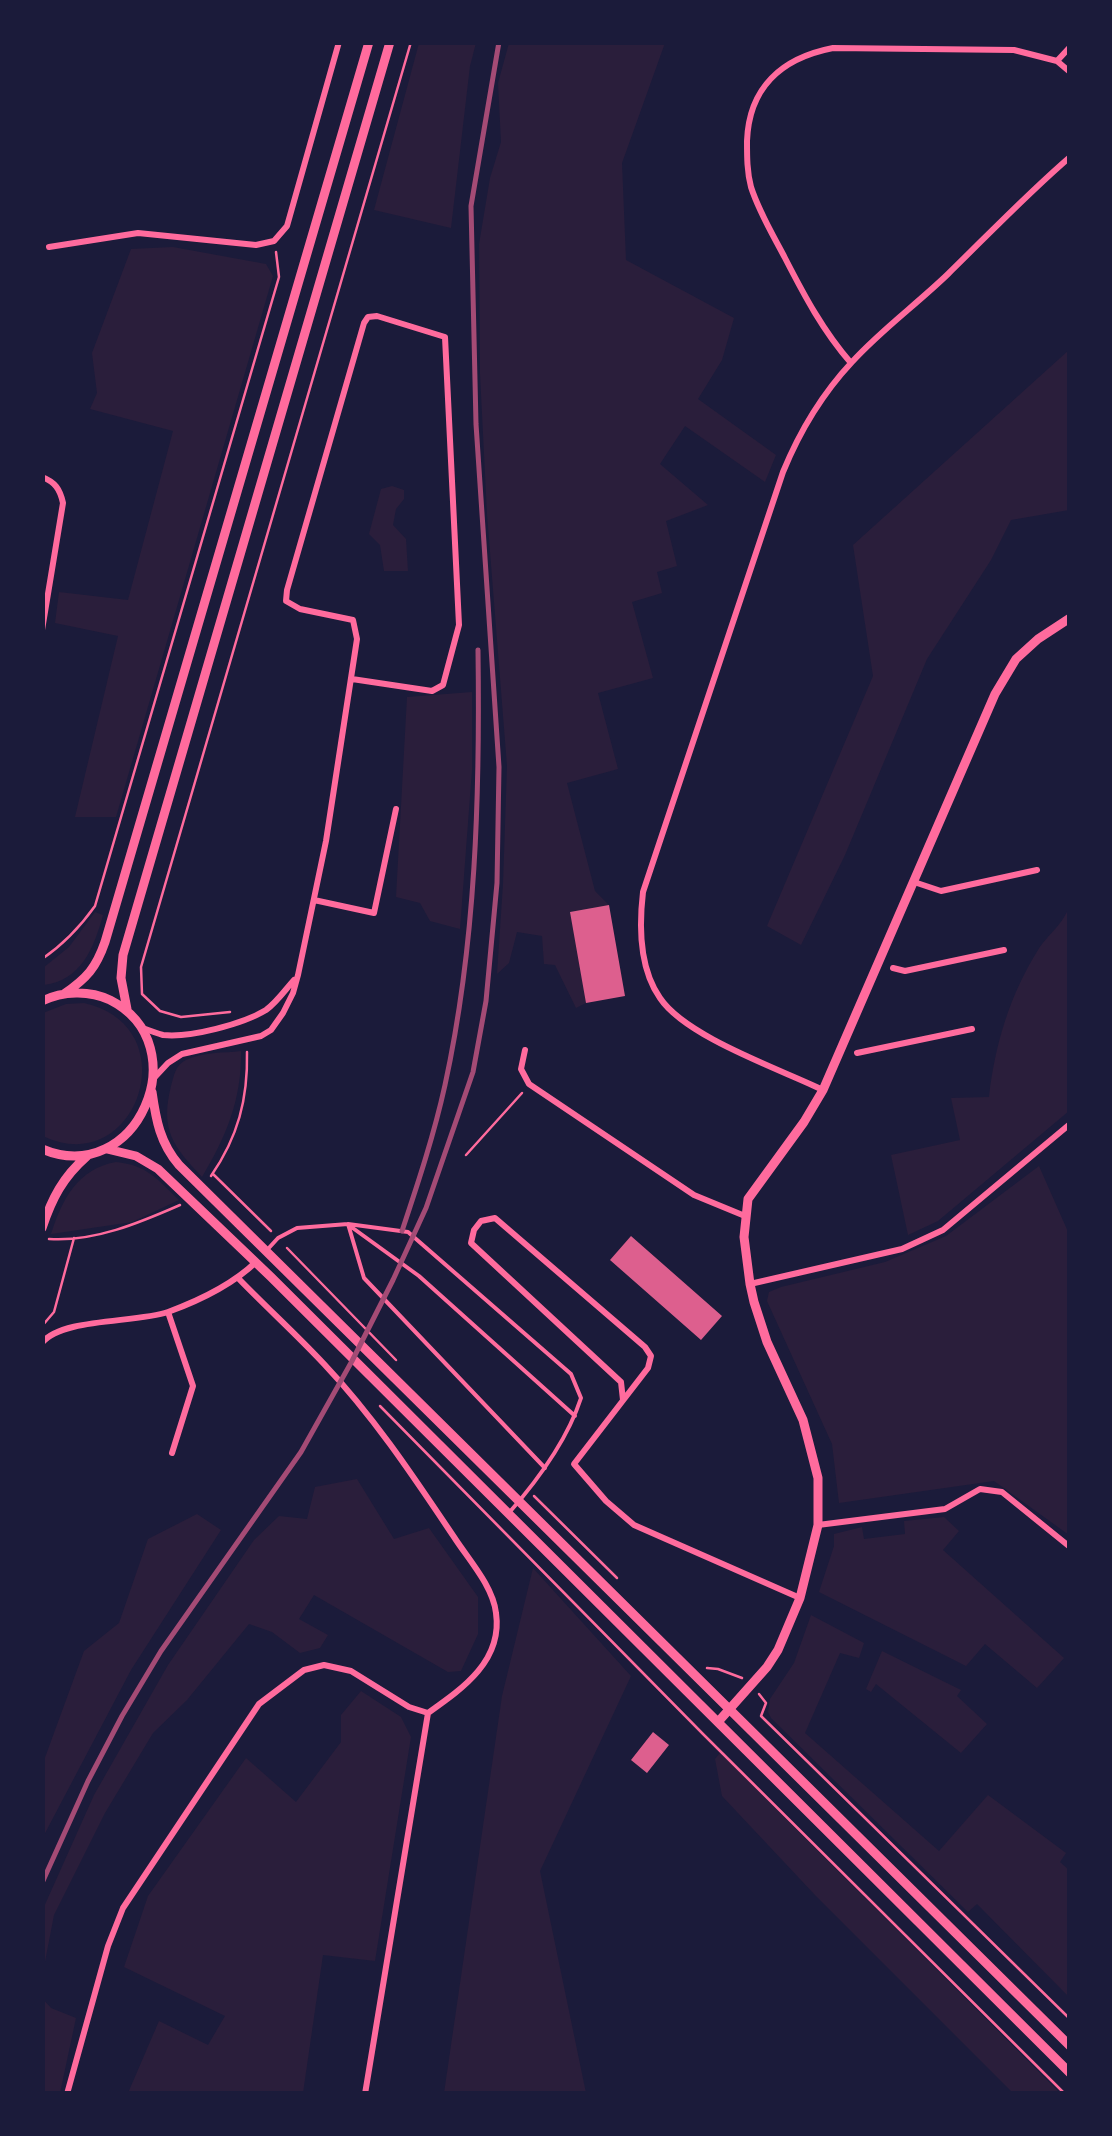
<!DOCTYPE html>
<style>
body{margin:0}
#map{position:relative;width:1112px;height:2136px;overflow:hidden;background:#1b1b3a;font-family:Ubuntu,sans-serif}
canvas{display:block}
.frame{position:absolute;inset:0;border:45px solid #1b1b3a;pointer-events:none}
</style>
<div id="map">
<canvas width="1112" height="2136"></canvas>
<div class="frame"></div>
</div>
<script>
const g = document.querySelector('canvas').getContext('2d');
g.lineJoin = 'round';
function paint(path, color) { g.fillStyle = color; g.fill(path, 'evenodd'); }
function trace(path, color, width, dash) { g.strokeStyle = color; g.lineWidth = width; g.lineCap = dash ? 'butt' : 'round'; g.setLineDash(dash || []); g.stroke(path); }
paint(new Path2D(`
 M 419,43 L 476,43 L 470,66 L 451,228 L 374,210 Z
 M 509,43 L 665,43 L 622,163 L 626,260 L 734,318 L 722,360 L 698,399 L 776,455 L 765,482 L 685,426 L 660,464 L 708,505 L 666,521 L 677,566 L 657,572 L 662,593 L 632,602 L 653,678 L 598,693 L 618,769 L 567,783 L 595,891 L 609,905 L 586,1003 L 576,1008 L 555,965 L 544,964 L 542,936 L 517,932 L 509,963 L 497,974 L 503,884 L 507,766 L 487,514 L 480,374 L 479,244 L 490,178 L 501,142 L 498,83 Z
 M 173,247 L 266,264 L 273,276 L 116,817 L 75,817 L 118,636 L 55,623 L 59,592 L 128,600 L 173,431 L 90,409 L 97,393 L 92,353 L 131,249 Z
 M 1069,350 L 1069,510 L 1011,520 L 991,560 L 927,659 L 845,855 L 801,945 L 767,926 L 873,676 L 853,545 Z
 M 392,486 L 404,490 L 404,499 L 396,509 L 393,525 L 406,539 L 408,571 L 384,571 L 380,545 L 369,534 L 381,489 Z
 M 472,692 L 472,770 L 460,929 L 430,921 L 420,903 L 396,897 L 407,697 Z
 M 1069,906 L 1069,1111 L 938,1221 L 908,1235 L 891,1155 L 960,1140 L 951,1098 L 989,1097 C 995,1044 1010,995 1038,950 C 1048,934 1064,924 1069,906 Z
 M 95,912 L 103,915 C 94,948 81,981 43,985 L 43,968 L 69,947 Z
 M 84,1003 C 190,1027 136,1181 43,1136 L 43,1013 L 66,1004 Z
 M 241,1051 C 242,1099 226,1137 202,1177 C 173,1146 160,1130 171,1086 C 174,1076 175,1065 186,1060 C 202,1052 224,1053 241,1051 Z
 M 116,1162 C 147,1165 157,1179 179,1200 L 132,1222 L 51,1234 C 62,1200 77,1169 116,1162 Z
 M 1039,1166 L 1069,1234 L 1069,1535 L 994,1481 L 839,1503 L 832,1444 L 767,1301 L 769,1292 L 781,1287 L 885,1262 L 946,1236 Z
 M 357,1479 L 394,1539 L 429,1528 L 478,1597 L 478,1634 L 461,1671 L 448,1672 L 314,1595 L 299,1619 L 328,1635 L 320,1648 L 300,1653 L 272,1632 L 249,1624 L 187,1700 L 153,1733 L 105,1813 L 54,1915 L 43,1972 L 43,1909 L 94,1795 L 168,1665 L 254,1540 L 279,1516 L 307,1519 L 315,1487 Z
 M 197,1514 L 221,1530 L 131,1670 L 43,1837 L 43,1763 L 84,1651 L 119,1623 L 148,1539 Z
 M 944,1517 L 959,1531 L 943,1550 L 1064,1658 L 1037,1688 L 985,1644 L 966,1666 L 819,1592 L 834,1546 L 834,1534 L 862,1527 L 864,1539 L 905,1534 L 904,1521 Z
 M 533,1568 L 631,1676 L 540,1871 L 586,2093 L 444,2093 L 502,1696 Z
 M 811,1615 L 864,1643 L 859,1658 L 840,1653 L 805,1733 L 939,1851 L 988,1795 L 1066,1853 L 1060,1862 L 1069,1870 L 1069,1997 L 977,1904 L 968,1912 L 771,1718 L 768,1712 L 770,1699 L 794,1663 Z
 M 882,1651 L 961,1690 L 957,1696 L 987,1724 L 961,1753 L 876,1684 L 871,1692 L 866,1689 Z
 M 361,1691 L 401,1717 L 411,1737 L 375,1961 L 323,1955 L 303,2093 L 128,2093 L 159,2021 L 208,2045 L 225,2016 L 124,1967 L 148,1896 L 246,1758 L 296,1802 L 341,1742 L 341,1715 Z
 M 720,1753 L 1060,2093 L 1013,2093 L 815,1895 L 722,1796 L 715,1759 Z
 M 42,1998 L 51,2008 L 76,2018 L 60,2093 L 43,2093 Z`), '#2a1e3b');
paint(new Path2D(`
 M 609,905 L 625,996 L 586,1003 L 570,912 Z
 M 631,1236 L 722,1316 L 701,1340 L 610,1260 Z
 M 653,1732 L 669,1745 L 647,1773 L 631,1760 Z`), '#dd5f8e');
trace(new Path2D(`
 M 42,959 C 64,944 80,927 95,906 L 279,277 L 276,252
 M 230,1012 L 181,1017 L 160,1011 L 142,994 L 141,967 L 411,42
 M 466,1155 L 522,1093
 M 213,1174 L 271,1231
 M 211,1176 C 238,1137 248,1099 247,1052
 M 49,1239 C 94,1242 139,1223 180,1205
 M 287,1248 L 396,1360
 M 42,1326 L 54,1312 L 74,1238
 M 380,1406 L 703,1734 L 1065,2094
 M 534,1496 L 617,1578
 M 707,1668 L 718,1669 L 742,1678
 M 759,1694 L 766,1703 L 761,1716 L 1070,2019`), '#ff6b9d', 2.5);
trace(new Path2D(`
 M 348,1224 L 364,1278 L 545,1468
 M 350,1226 L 419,1276 L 575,1416
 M 267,1250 L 278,1238 L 297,1228 L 348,1224 L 408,1232 L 571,1374 L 581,1398 C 567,1441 538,1480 508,1514`), '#ff6b9d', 4);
trace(new Path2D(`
 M 1057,61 L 1070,47
 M 49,247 L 138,233 L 256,245 L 274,241 L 287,226 L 339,42
 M 851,363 C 823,331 804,295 785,258 C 773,235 759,212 751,187 C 747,172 747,157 747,141 C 749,87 782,58 833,48 L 1014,50 L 1057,61 L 1070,72
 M 42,477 C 55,482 60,489 63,503 L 42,630
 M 914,882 L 941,891 L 1037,870
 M 314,900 L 374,913 L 396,809
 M 893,968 L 905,971 L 1004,950
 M 140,1027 C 148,1030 156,1033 163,1035 C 190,1038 243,1024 266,1010 C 277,1002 285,990 294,980
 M 525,1050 L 521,1069 L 529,1084 L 694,1195 L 745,1216
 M 857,1053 L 972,1029
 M 154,1078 L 168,1063 L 182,1054 L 261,1036 L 271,1030 L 283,1013 L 293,993 L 298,975 L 326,841 L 357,639 L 353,620 L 300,609 L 286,601 L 287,590 L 364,323 L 368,317 L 377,316 L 445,337 L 459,625 L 443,685 L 432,691 L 352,679
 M 823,1090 C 780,1069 686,1037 660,998 C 639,968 639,926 643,892 L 783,472 C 799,433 823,393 852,362 C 881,330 917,304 948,274 C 988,235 1027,194 1070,157
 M 238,1278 C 266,1307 296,1334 324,1364 C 375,1418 415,1479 456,1540 C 470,1561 493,1587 496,1613 C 503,1661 462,1689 428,1713 L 365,2094
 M 750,1284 L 902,1249 L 943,1230 L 1070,1124
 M 168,1312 L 193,1386 L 172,1453
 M 42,1343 C 61,1318 136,1323 168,1312 C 198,1301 233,1284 256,1262
 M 623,1400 L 621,1382 L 471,1243 L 474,1230 L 481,1221 L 495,1218 L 645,1347 L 651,1356 L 648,1368 L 574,1464 L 606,1501 L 634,1525 L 800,1598
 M 818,1525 L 945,1509 L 980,1489 L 1002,1492 L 1070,1547
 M 67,2094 L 108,1946 L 123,1908 L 259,1704 L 304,1670 L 324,1665 L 351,1671 L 409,1707 L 428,1713`), '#ff6b9d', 6);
trace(new Path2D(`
 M 718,1722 L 767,1667 L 778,1650 L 800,1598 L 818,1525 L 818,1478 L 803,1420 L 767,1342 L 754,1302 L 750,1284 L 744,1237 L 748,1199 L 804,1122 L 823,1090 L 995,694 L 1016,659 L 1038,639 L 1070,618`), '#ff6b9d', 9);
trace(new Path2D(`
 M 64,994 C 87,978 96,968 105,942 L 369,42
 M 42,1001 C 63,991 89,990 110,1000 C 199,1045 137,1189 42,1149
 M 127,1009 L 121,978 L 123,955 L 390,42
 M 152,1092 C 156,1120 160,1143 179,1165 L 1070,2046
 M 107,1149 L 136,1156 L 158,1169 L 271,1277 L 1070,2073
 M 42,1228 C 52,1198 63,1177 87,1156`), '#ff6b9d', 9);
trace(new Path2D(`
 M 402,1231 C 418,1183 434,1135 445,1085 C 476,943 480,794 478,650
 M 42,1883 L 88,1781 L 122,1716 L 161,1651 L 301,1452 L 352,1361 L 393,1280 L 426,1208 L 473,1072 L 486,1001 L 497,883 L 499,767 L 476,424 L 471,206 L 499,42`), '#a44b75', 5);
</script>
